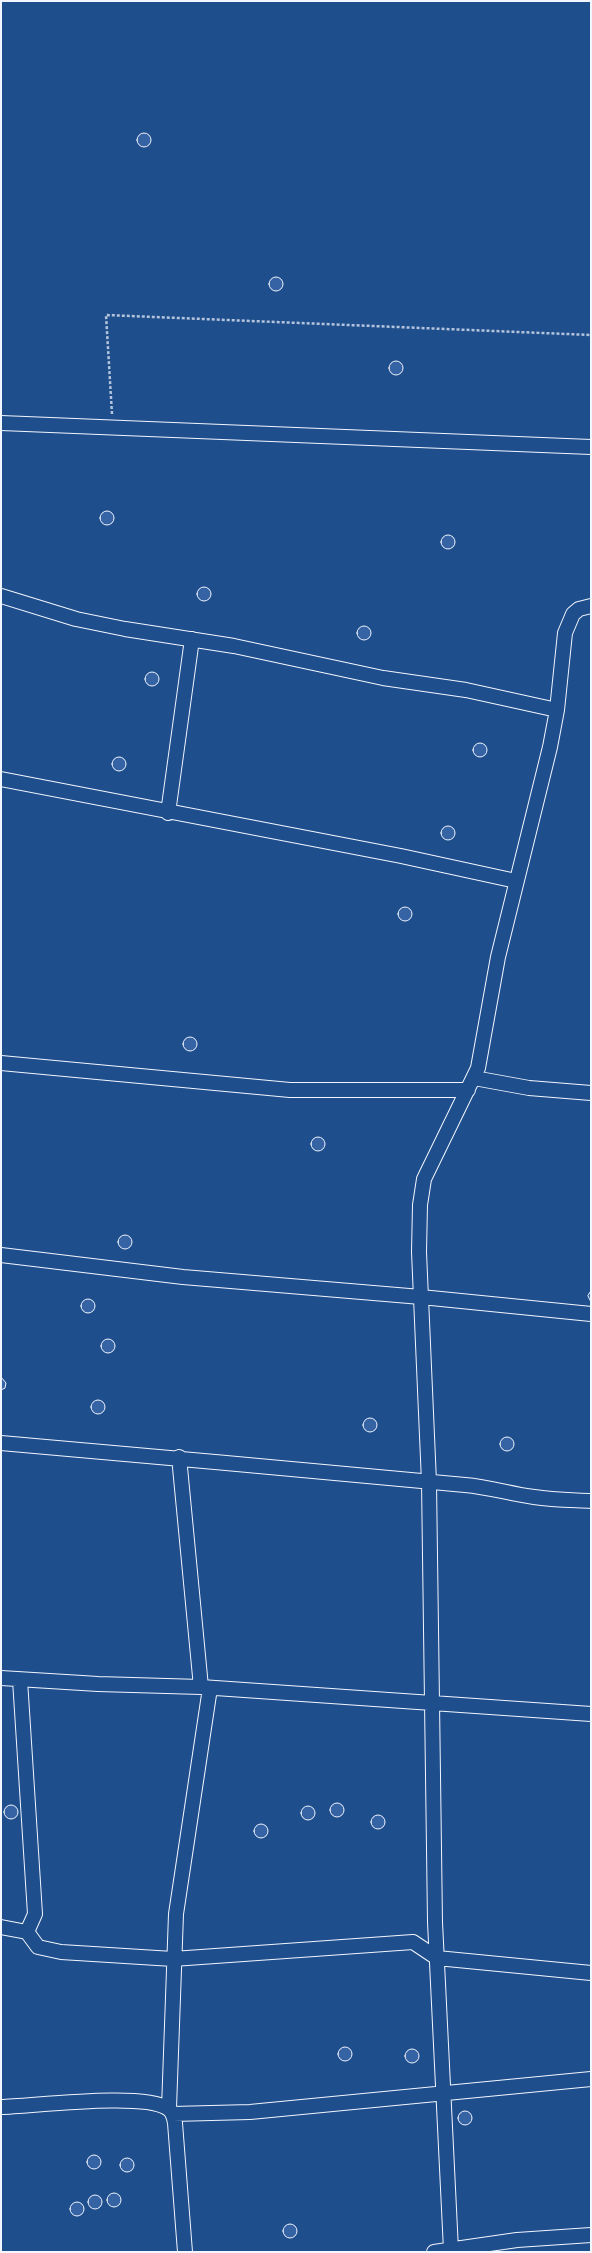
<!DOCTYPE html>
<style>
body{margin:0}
#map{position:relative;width:592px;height:2253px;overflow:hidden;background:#1f4e8c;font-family:"Titillium Web",sans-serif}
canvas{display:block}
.frame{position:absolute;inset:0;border:2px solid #f2f6ff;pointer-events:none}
</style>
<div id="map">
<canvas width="592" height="2253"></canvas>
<div class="frame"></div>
</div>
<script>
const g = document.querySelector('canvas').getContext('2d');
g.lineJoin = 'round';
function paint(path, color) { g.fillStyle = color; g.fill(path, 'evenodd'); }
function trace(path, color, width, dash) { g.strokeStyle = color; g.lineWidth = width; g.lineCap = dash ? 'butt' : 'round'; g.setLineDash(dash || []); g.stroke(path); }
const building = new Path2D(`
 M137 140a7 7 0 1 1 14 0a7 7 0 1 1-14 0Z
 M269 284a7 7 0 1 1 14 0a7 7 0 1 1-14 0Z
 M389 368a7 7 0 1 1 14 0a7 7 0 1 1-14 0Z
 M100 518a7 7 0 1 1 14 0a7 7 0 1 1-14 0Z
 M441 542a7 7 0 1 1 14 0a7 7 0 1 1-14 0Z
 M197 594a7 7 0 1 1 14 0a7 7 0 1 1-14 0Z
 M357 633a7 7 0 1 1 14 0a7 7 0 1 1-14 0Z
 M145 679a7 7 0 1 1 14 0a7 7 0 1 1-14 0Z
 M473 750a7 7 0 1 1 14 0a7 7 0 1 1-14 0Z
 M112 764a7 7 0 1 1 14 0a7 7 0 1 1-14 0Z
 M441 833a7 7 0 1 1 14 0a7 7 0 1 1-14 0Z
 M398 914a7 7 0 1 1 14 0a7 7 0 1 1-14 0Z
 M183 1044a7 7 0 1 1 14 0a7 7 0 1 1-14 0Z
 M311 1144a7 7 0 1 1 14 0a7 7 0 1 1-14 0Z
 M118 1242a7 7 0 1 1 14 0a7 7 0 1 1-14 0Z
 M 591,1291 L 591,1302 L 588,1296 Z
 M81 1306a7 7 0 1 1 14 0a7 7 0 1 1-14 0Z
 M101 1346a7 7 0 1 1 14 0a7 7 0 1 1-14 0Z
 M 1,1377 L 6,1383 L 5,1388 L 1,1390 Z
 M91 1407a7 7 0 1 1 14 0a7 7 0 1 1-14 0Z
 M363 1425a7 7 0 1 1 14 0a7 7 0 1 1-14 0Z
 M500 1444a7 7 0 1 1 14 0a7 7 0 1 1-14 0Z
 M330 1810a7 7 0 1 1 14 0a7 7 0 1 1-14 0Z
 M4 1812a7 7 0 1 1 14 0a7 7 0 1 1-14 0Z
 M301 1813a7 7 0 1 1 14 0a7 7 0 1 1-14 0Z
 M371 1822a7 7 0 1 1 14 0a7 7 0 1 1-14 0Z
 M254 1831a7 7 0 1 1 14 0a7 7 0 1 1-14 0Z
 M338 2054a7 7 0 1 1 14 0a7 7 0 1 1-14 0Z
 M405 2056a7 7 0 1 1 14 0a7 7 0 1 1-14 0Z
 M458 2118a7 7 0 1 1 14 0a7 7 0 1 1-14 0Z
 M87 2162a7 7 0 1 1 14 0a7 7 0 1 1-14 0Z
 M120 2165a7 7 0 1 1 14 0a7 7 0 1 1-14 0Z
 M107 2200a7 7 0 1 1 14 0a7 7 0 1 1-14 0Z
 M88 2202a7 7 0 1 1 14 0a7 7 0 1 1-14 0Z
 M70 2209a7 7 0 1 1 14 0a7 7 0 1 1-14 0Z
 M283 2231a7 7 0 1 1 14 0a7 7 0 1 1-14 0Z`);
paint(building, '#3563a3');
trace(building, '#f2f6ff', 1);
const minor = new Path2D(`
 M 1,423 L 591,447
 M 1,596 L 76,619 L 125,629 L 234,646 L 383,678 L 466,690 L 557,710
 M 1,779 L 401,856 L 516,881
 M 168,813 L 192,639
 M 1,1063 L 290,1090 L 468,1090
 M 474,1078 L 529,1088 L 591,1093
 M 1,1255 L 183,1277 L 421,1297 L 591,1314
 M 1,1443 C 156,1456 310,1471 465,1485 C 489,1487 511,1494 534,1497 C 553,1500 572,1500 591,1501
 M 179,1457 L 201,1687
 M 1,1678 L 98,1684 L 201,1687 L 591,1714
 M 20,1680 L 35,1914 L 27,1932
 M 1,1927 L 27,1932 L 38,1947 L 61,1952 L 173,1959 L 413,1942 L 437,1958 L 591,1973
 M 1,2107 C 35,2106 143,2092 167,2108 C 173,2111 174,2117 175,2123 L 185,2252
 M 169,2108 L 176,1914 L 210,1688
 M 173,2114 L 250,2112 L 591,2079
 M 451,2250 L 435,1922 L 429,1482 L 419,1252 L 420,1205 L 424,1179 L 478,1068 L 498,957 L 550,747 L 557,710 L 565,633 L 573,614 L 579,609 L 591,606
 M 434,2252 L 517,2240 L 591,2235`);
trace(minor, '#f2f6ff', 16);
trace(new Path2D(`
 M 112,414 L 106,315 L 591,335`), '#b3c4dc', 2.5, [3, 2]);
trace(minor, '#1f4e8c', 14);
</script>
